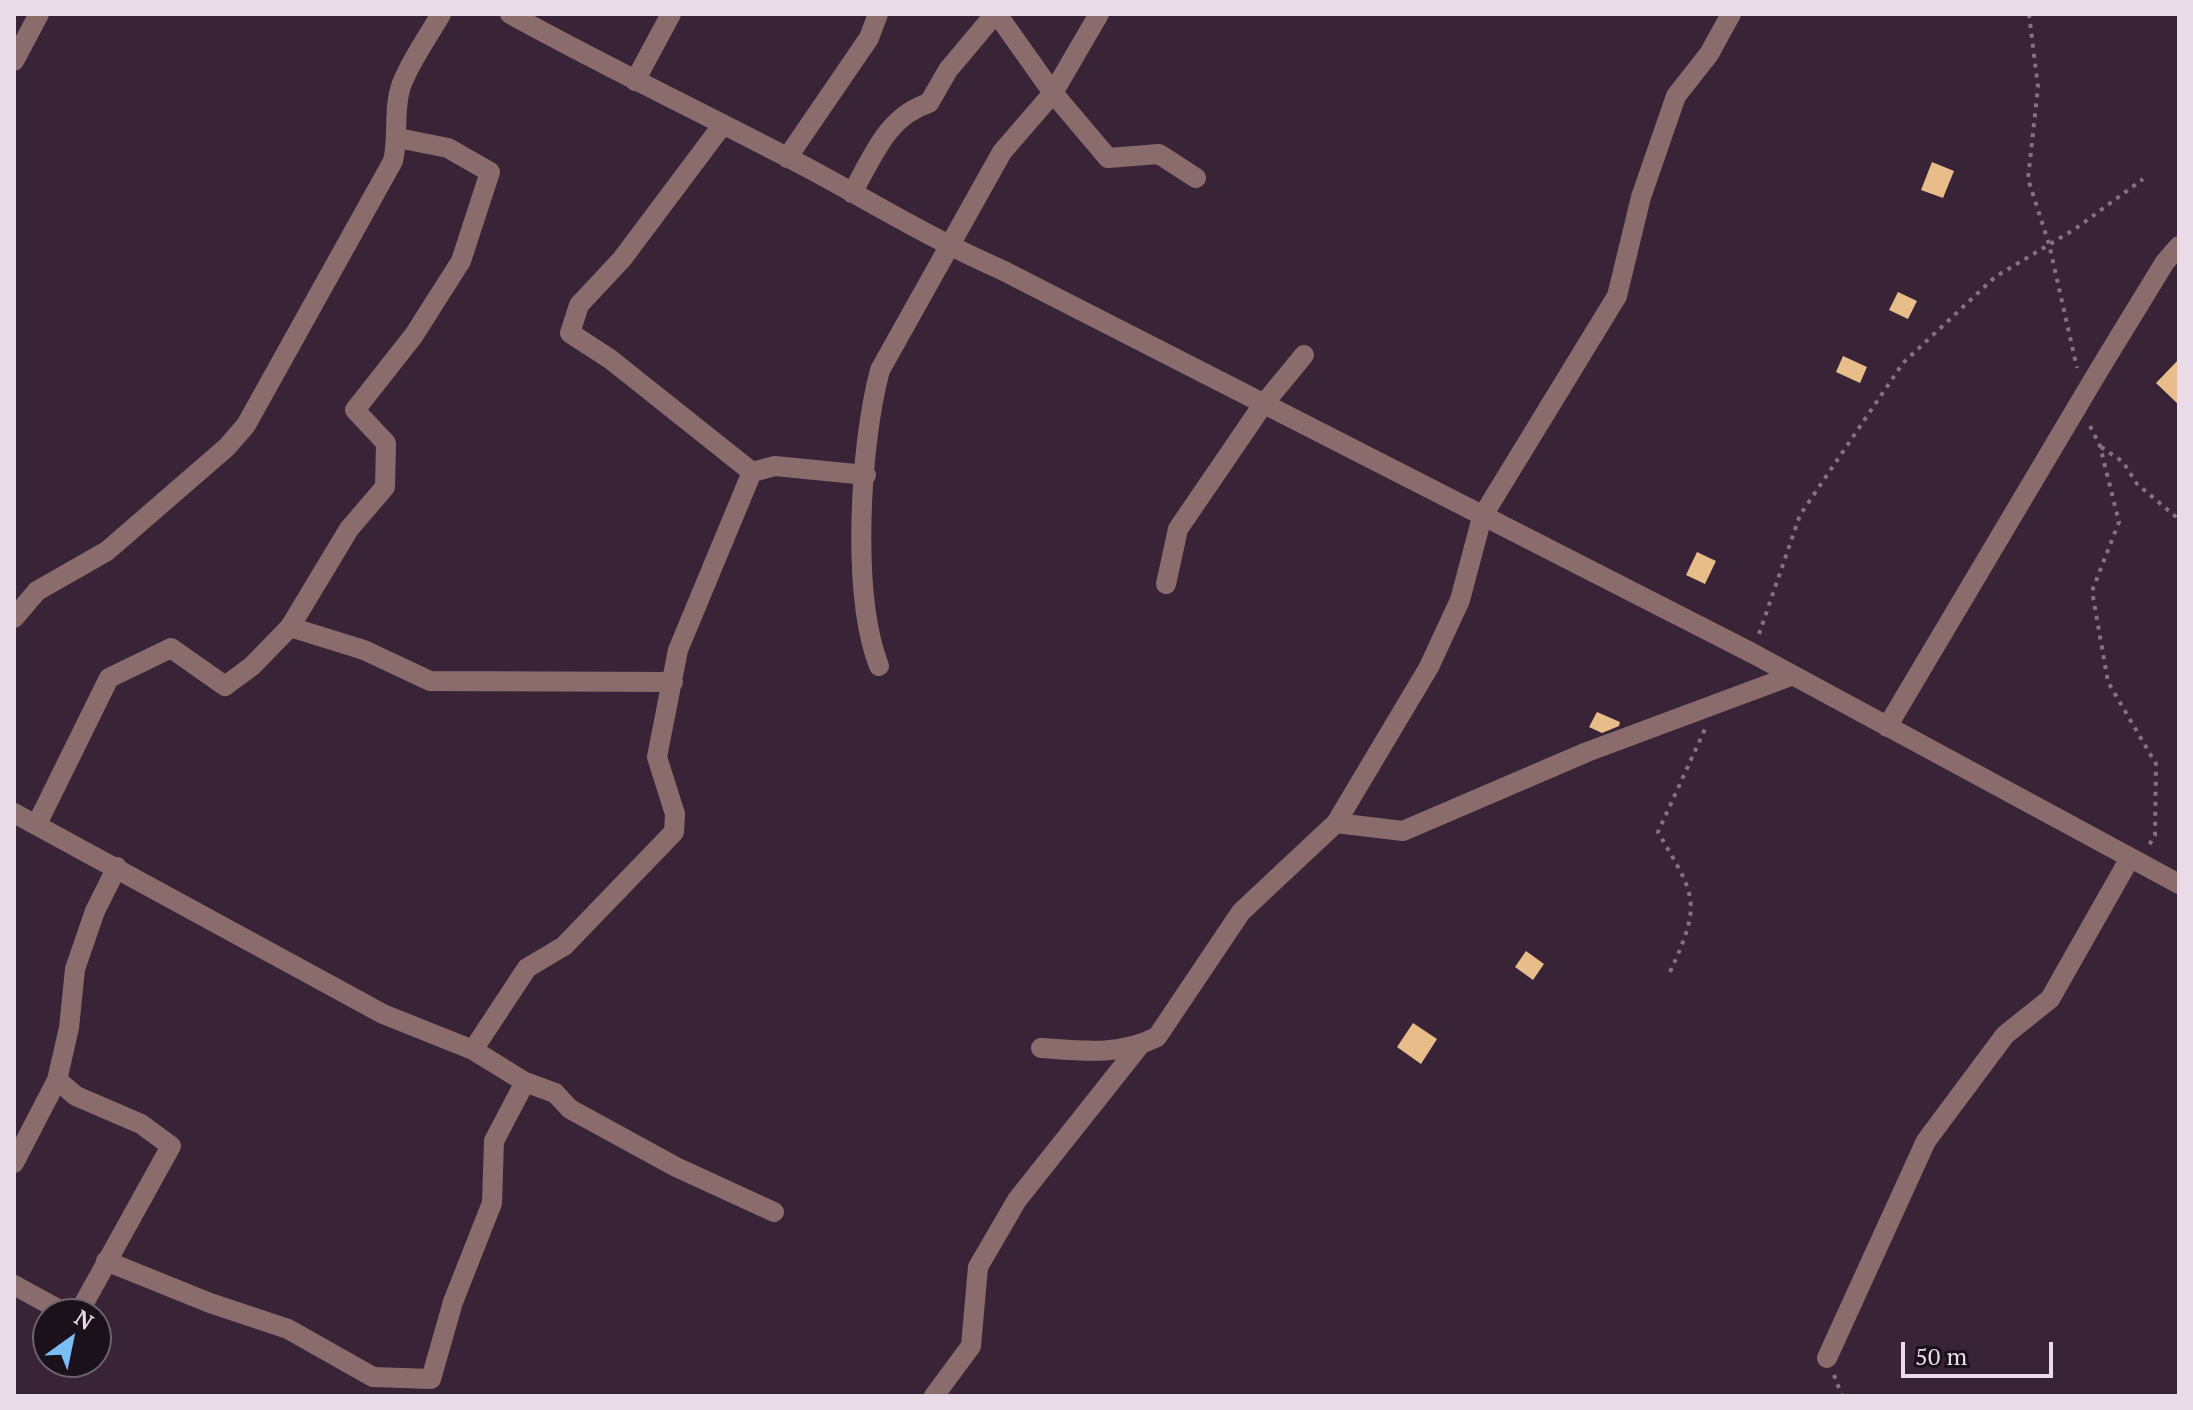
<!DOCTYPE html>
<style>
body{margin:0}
#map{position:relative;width:2193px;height:1410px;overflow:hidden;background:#392437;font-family:"PT Serif",serif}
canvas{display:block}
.frame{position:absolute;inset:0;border:16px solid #e9dbe8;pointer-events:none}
.north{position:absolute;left:32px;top:1298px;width:80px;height:80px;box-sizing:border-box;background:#1a111a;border:2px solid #6d626c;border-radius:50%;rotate:33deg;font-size:22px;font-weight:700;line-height:32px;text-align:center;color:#e9dbe8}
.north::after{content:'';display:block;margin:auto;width:28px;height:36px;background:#7abef8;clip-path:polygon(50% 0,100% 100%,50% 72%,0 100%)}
.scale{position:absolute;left:1901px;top:1342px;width:152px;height:36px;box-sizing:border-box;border:4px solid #e9dbe8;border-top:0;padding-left:10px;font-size:24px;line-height:28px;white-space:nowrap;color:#e9dbe8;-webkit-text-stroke:6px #1a111a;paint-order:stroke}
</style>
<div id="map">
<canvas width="2193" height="1410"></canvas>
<div class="frame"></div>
<div class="north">N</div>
<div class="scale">50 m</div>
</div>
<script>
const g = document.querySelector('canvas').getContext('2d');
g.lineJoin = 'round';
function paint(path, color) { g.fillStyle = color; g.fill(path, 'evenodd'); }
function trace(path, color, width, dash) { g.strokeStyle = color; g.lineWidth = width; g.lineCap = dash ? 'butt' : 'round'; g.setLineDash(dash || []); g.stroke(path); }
paint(new Path2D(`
 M 1932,162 L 1954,171 L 1943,198 L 1921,190 Z
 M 1898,292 L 1917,301 L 1908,319 L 1889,310 Z
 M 1843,356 L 1867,367 L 1860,383 L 1836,372 Z
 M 2179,359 L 2179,405 L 2156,383 Z
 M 1697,552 L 1716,561 L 1705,584 L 1686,575 Z
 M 1597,712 L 1620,722 L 1619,726 L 1602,733 L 1589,727 Z
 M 1526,951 L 1544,964 L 1533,980 L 1515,967 Z
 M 1413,1023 L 1437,1039 L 1421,1064 L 1397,1047 Z`), '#e9bd89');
trace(new Path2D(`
 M 2029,14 L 2038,87 L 2028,179 L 2049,244 L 2077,368
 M 2090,426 L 2100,446 L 2119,522 L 2092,591 L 2108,682 L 2156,764 L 2155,835 L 2148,847
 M 2101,447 L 2123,462 L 2137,484 L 2175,516 L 2179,511
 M 1759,634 L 1800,515 L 1903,363 L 1995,277 L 2075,229 L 2143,179
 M 1670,972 C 1703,901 1695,896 1658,832 L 1705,729
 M 1834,1375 L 1842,1396`), '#847282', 4, [4, 6]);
trace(new Path2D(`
 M 510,14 C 608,68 709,116 808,168 C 873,203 935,241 1002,270 L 1752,653 L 2179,884
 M 1099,14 L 1053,93 L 1108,158 L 1159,154 L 1196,178
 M 14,61 L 39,14
 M 635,81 L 671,14
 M 721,127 L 622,259 L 579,305 L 570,333 L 610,359 L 752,472
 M 787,158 L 869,38 L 878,14
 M 852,193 C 873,157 887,116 929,103 L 948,70 L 995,14
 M 1166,584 L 1178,529 L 1262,406 L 1304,355
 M 14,618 L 37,591 L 107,551 L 227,447 L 246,425 L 393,161 C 399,136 393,110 401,86 C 410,61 428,37 441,14
 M 290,627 L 349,529 L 385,487 L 386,443 L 355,410 L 414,335 L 461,261 L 490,172 L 448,148 L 398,138
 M 879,666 C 851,594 860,445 880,370 L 1002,152 L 1053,93 L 997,14
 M 1887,727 L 2099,370 L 2165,262 L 2179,246
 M 14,813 L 383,1014 L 473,1050 L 525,1082 L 555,1093 L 570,1109 L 676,1167 L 774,1212
 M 1336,823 L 1403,831 L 1587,752 L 1791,676
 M 37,824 L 109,678 L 171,648 L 225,686 L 252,666 L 290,627 L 364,650 L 430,681 L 673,682
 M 1041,1048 C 1082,1051 1119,1056 1157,1037 L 1241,912 L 1336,823 L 1429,667 L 1460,600 L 1482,517 L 1617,296 L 1641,197 L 1676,96 L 1709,54 L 1731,14
 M 473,1050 L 527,968 L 564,946 L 674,832 L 675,814 L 657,757 L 678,650 L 752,472 L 775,466 L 866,475
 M 57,1080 L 76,1096 L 141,1124 L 171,1146 L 78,1314
 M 14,1163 L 57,1080 L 69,1028 L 75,969 L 95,911 L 117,867
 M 106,1261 L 210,1303 L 288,1329 L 373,1377 L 431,1379 L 453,1302 L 492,1203 L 494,1141 L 525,1082
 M 14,1285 L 67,1314
 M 1827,1358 L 1926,1141 L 2005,1035 L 2050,999 L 2130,858
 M 934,1396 L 971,1346 L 978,1267 L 1017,1200 L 1140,1045`), '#8a6c6d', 20);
</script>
